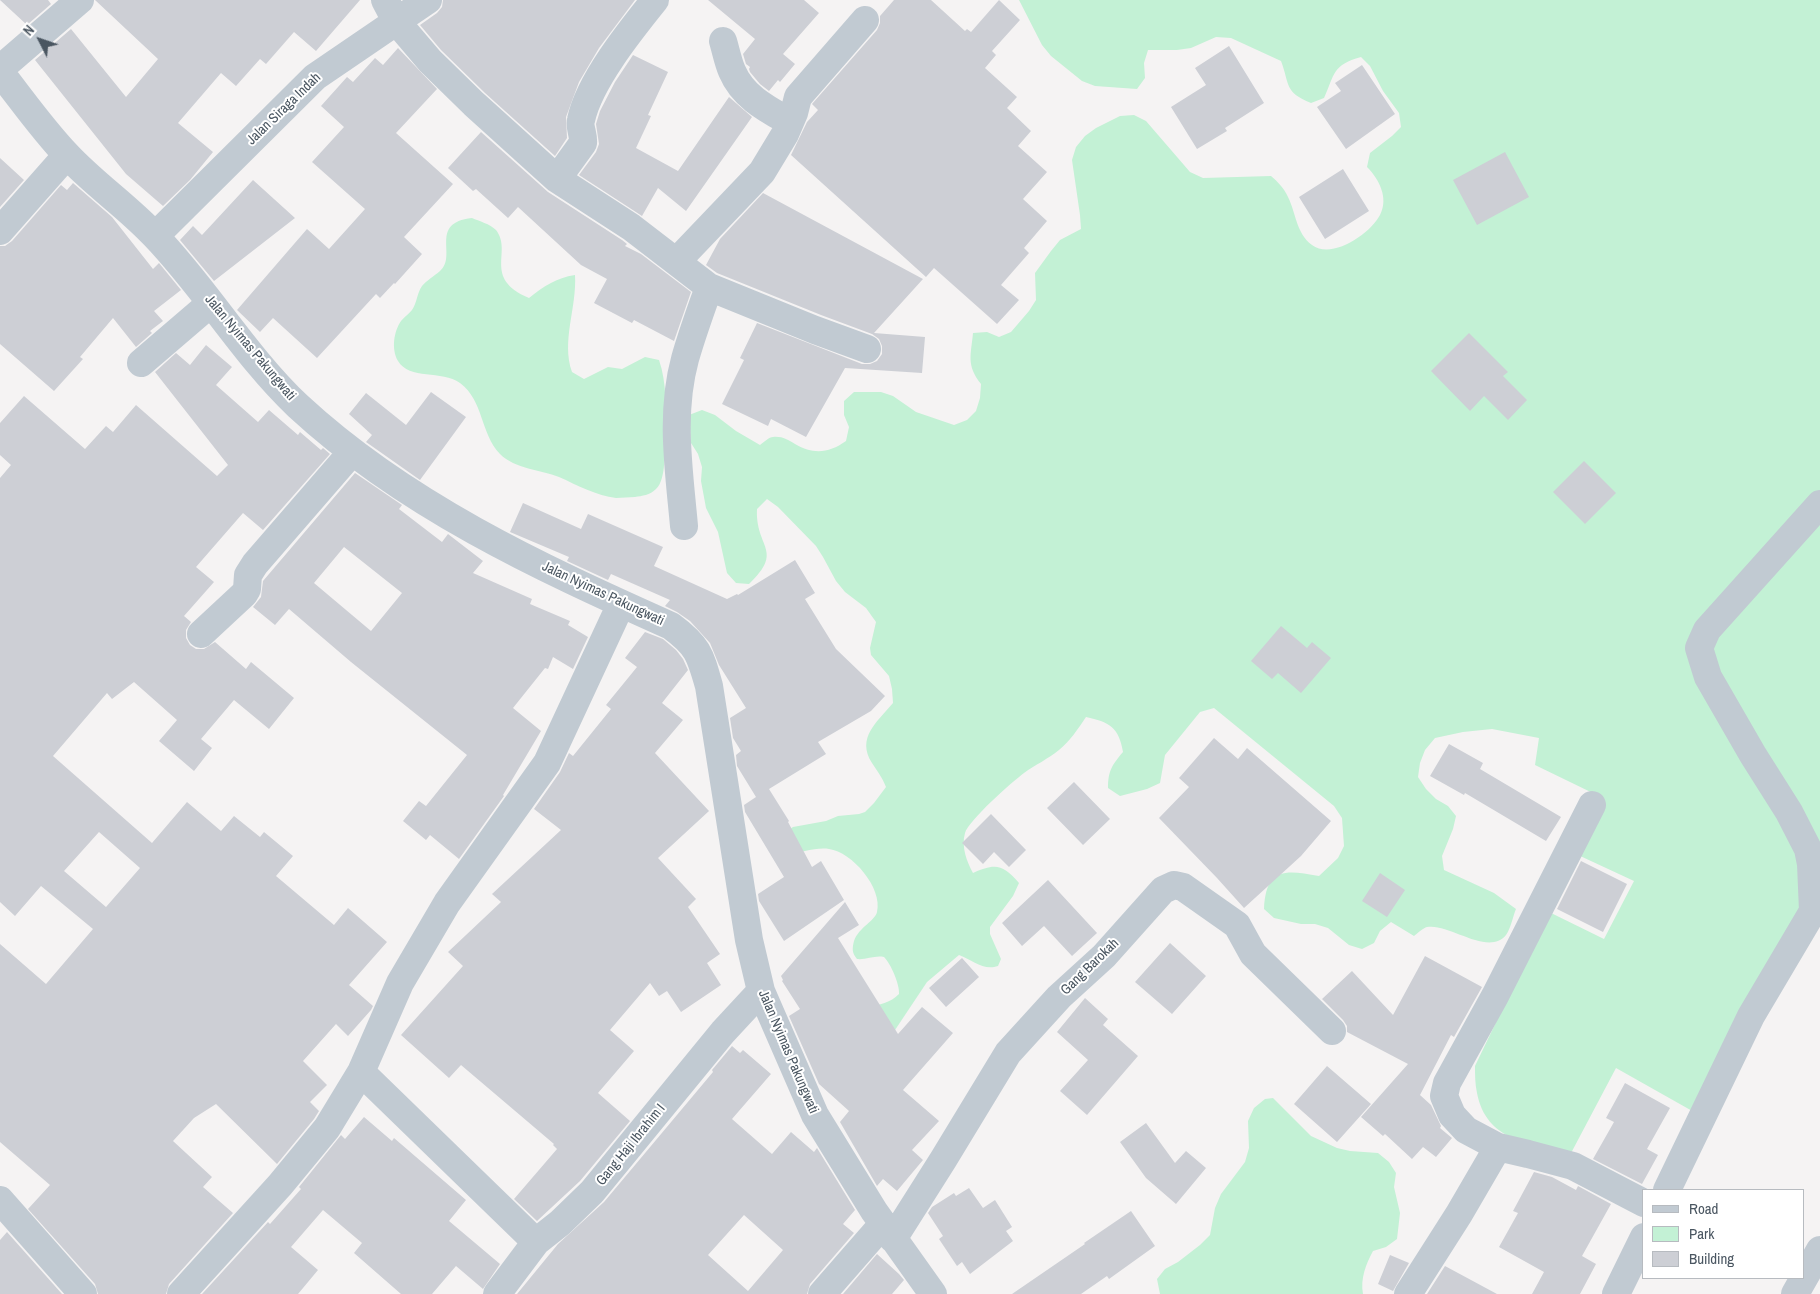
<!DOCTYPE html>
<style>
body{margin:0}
#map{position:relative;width:1820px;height:1294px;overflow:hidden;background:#f5f3f3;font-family:"Archivo Narrow",sans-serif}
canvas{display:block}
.legend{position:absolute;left:1642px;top:1189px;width:162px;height:90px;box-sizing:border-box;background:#fff;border:1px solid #b7bbc0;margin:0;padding:6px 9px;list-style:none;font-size:15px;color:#4a5661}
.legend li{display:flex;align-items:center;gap:10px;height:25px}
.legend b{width:25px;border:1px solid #b7bbc0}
.north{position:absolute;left:15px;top:15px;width:50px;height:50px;-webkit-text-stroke:4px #fff;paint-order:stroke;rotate:311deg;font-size:14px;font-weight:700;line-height:20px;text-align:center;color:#4a5661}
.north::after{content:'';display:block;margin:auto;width:18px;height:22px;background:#4a5661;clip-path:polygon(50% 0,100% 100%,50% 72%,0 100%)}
</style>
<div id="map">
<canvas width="1820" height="1294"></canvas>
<ul class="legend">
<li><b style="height:6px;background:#c1cad2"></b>Road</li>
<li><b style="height:14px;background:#c3f1d5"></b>Park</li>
<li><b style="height:14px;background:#cdcfd5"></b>Building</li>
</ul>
<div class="north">N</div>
</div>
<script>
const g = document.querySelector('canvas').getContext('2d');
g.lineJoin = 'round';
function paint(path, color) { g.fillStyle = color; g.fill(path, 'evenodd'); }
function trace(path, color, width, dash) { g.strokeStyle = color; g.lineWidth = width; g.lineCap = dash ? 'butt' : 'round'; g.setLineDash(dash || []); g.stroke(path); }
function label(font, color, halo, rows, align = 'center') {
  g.font = font + ' "Archivo Narrow",sans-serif'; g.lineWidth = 4; g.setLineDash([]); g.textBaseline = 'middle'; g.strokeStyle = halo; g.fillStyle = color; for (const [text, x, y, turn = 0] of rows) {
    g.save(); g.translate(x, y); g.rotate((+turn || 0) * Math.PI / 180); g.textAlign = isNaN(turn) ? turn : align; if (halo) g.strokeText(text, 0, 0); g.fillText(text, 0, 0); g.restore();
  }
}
paint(new Path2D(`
 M 1019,0 L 1820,0 L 1820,490 L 1699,625 L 1800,852 L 1804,909 L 1694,1112 L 1616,1068 L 1570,1155 C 1530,1144 1486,1141 1477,1093 C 1475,1084 1475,1075 1475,1066 L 1549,912 L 1604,939 L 1634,881 L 1578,855 L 1603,798 L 1535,765 L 1539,738 L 1492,729 L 1463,732 L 1435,738 L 1425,750 L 1420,763 L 1418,777 L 1426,789 L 1436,799 L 1448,806 L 1456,816 L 1453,829 L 1442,856 L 1444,870 L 1494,893 L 1516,909 C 1513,916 1511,928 1506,935 C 1488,957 1450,923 1427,927 C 1423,928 1418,933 1414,936 L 1391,922 L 1380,931 L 1374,943 L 1362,949 L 1349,945 L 1328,928 L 1315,924 L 1301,924 L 1274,918 L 1264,909 C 1266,867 1285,870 1319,876 L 1338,858 L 1344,846 L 1342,818 L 1334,806 L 1214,708 L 1200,712 L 1165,755 L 1160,783 L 1147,789 L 1120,796 L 1108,788 C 1108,771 1112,765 1123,752 C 1119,727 1109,722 1086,717 C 1078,729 1070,741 1059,750 C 1048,759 1035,765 1024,773 C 1012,782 969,820 965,833 C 961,847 967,862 973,873 C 995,863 1003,864 1019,883 L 1013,896 L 990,927 L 990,934 L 1001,959 L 998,966 C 983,971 973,960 959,955 L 927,982 L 885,1045 L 869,1007 C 881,1004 890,1003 899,994 C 900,985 891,964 884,957 C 875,955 866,960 857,959 C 852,953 852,949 854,941 C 859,927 875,921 877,912 C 883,888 852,852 829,849 C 816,847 800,853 787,855 L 787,831 L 793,827 L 826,821 L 838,816 L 859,814 L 865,812 L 874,803 L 886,787 C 882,777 878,772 872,763 C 856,738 877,722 893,703 L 892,689 L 889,676 L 871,655 L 870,648 L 876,622 L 866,608 L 845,592 L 836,581 L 823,557 L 816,546 L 778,507 L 767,499 L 757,509 C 755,548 785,550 749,584 L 736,583 L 727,573 L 718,532 L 706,508 L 701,481 L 702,467 L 698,454 L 691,443 L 689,415 L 702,410 L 715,415 L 736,431 L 760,445 C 764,442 769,437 773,437 C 782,436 788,440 795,444 C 814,455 829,453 846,441 L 849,427 L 844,415 L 844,401 L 854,392 L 881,392 L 893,396 L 916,412 L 954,425 L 967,420 L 976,411 L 980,398 L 981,384 C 966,365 971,355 973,333 L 987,332 L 999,337 L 1011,332 L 1029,311 L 1036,300 L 1035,273 L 1051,251 L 1060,240 L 1081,229 L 1080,215 L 1072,160 L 1076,147 L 1085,136 L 1096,128 L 1120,116 L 1134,115 L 1146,121 L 1190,172 L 1203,178 L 1271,176 C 1278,182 1284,188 1288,197 C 1296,213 1296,233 1312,245 C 1332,260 1370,234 1380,215 C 1389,198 1379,179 1367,167 L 1370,153 L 1392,136 L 1401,127 L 1399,113 L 1383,91 L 1370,66 L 1361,57 C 1332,65 1335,74 1324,98 L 1311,103 C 1284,92 1290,85 1281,61 L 1231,38 L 1216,37 L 1191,48 L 1177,50 L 1148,50 L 1144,63 L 1145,78 L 1137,89 L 1095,86 L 1082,81 L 1051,56 L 1042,45 Z
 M 472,218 C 479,221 490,224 496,230 C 513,252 482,278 529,298 C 544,286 556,278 575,275 C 577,308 561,341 572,372 L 584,379 L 608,367 L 622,369 L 645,357 L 659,360 C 667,383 666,410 665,435 C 664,449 667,479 656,489 C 650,495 642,496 635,497 C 629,497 622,498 616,498 C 597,496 577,485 559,477 C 541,470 515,469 500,454 C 480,433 484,401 460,383 C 442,370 409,380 398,361 C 391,349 394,331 401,321 C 404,317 409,314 412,310 C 417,303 417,293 422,286 C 426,281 434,276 440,271 C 458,256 428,223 472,218 Z
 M 1820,518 L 1820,860 L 1717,674 L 1710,643 Z
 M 1273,1098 L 1311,1136 L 1337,1148 L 1350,1151 L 1378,1153 L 1389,1162 L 1396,1173 L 1394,1187 L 1400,1213 L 1397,1239 L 1386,1247 L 1373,1251 C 1366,1264 1360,1279 1363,1294 L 1160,1294 L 1157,1279 L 1165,1269 L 1178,1262 L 1200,1245 L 1210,1235 L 1215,1208 L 1221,1194 L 1245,1162 L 1249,1148 L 1248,1121 L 1254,1108 L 1265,1099 Z`), '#c3f1d5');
paint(new Path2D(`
 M 0,0 L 48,0 L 51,4 L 27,25 Z
 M 95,0 L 360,0 L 316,51 L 294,32 L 266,64 L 260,59 L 236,86 L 221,73 L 178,123 L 213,152 L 190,180 L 163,206 L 126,174 L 35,60 L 71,29 L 126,97 L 158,59 Z
 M 443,0 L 635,0 L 599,48 L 579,82 L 566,117 L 567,138 L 555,156 L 485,93 L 441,50 L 420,25 L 437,13 L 442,7 Z
 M 708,0 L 804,0 L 819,13 L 783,54 L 795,64 L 780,82 L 778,80 L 769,91 L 760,84 L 750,72 L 749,69 L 750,67 L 746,64 L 743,54 L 755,39 Z
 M 894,0 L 931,0 L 965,31 L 967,29 L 971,32 L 999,0 L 1020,20 L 992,51 L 996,55 L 985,68 L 1017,97 L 1007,108 L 1031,131 L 1018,146 L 1047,172 L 1023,199 L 1047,221 L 1024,248 L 1029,253 L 1001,285 L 1019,300 L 997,324 L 934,268 L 926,277 L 791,155 L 807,122 L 818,110 L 812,104 L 877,30 L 880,23 L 880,16 Z
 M 1229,46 L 1264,103 L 1225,128 L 1227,131 L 1197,149 L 1171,107 L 1206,85 L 1195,68 Z
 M 398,48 L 437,89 L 396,133 L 453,184 L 404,237 L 422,254 L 395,284 L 394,283 L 380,298 L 376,294 L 317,358 L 273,318 L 260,332 L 237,310 L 307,229 L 329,249 L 365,209 L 312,162 L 344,127 L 321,106 L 347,77 L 353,82 L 375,58 L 383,65 Z
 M 633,55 L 668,72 L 648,115 L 651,116 L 636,148 L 678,171 L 729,97 L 752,117 L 686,211 L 658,188 L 642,216 L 579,175 L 596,152 L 599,144 L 596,124 L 600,111 L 615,82 Z
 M 1362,65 L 1395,114 L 1346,149 L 1317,107 L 1341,91 L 1335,83 Z
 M 481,132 L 548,192 L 622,240 L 627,244 L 625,246 L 641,254 L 691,292 L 674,341 L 634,320 L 632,323 L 594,303 L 607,279 L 581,265 L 518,207 L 508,218 L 476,189 L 473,191 L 448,168 Z
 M 1505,152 L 1529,197 L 1477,225 L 1453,180 Z
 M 0,158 L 24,180 L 0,207 Z
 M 1343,169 L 1369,211 L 1325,239 L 1299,197 Z
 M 253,180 L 295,218 L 214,281 L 180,240 L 193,226 L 202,235 Z
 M 73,183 L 112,217 L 153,269 L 159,263 L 181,290 L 154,311 L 163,321 L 150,331 L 152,333 L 136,347 L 113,318 L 80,357 L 83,359 L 54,391 L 0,344 L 0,246 L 5,246 L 12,241 L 61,185 L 67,190 Z
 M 763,193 L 923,279 L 874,333 L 925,337 L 922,373 L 845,368 L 806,437 L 771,419 L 768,426 L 722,404 L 744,360 L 740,358 L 757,323 L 862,364 L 870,364 L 877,361 L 882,354 L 882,346 L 879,339 L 872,334 L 821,315 L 717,273 L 706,265 L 720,239 Z
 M 1469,333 L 1508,372 L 1503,376 L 1527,400 L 1508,420 L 1484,396 L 1470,411 L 1431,371 Z
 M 206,345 L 232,367 L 216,385 L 258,422 L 269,410 L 298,435 L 300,432 L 321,450 L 323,448 L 330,454 L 263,530 L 243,513 L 196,567 L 214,582 L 184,616 L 191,622 L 186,630 L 186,638 L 190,645 L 196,649 L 204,649 L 215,642 L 246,669 L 251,662 L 294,698 L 269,729 L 234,700 L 201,739 L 212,748 L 194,771 L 159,741 L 177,720 L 134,682 L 112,699 L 107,693 L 53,756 L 152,843 L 187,802 L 221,831 L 234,816 L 260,837 L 264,832 L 293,856 L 276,876 L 334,925 L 348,908 L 387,942 L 349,985 L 373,1006 L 371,1010 L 348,1036 L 336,1024 L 303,1061 L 327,1085 L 310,1102 L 319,1111 L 314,1119 L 277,1164 L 216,1104 L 194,1118 L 173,1141 L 212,1177 L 203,1187 L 233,1213 L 169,1284 L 166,1294 L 98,1294 L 95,1284 L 28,1209 L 50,1185 L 0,1142 L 0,944 L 46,984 L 93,929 L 41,886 L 15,916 L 0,902 L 0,478 L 11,465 L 0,455 L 0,423 L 24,396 L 85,449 L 106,426 L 113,432 L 136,405 L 217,476 L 228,465 L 155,372 L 176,353 L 190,365 ZM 99,832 L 140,868 L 106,907 L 64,871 Z
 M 431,392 L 466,417 L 420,480 L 366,442 L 372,435 L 349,414 L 366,393 L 406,425 Z
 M 1584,461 L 1616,493 L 1585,524 L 1553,492 Z
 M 355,473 L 402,505 L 399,509 L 442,542 L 448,534 L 483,561 L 473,573 L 532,599 L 530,604 L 570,621 L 568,625 L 588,637 L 573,669 L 553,657 L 548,669 L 545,668 L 513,708 L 541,731 L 503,795 L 504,796 L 459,859 L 430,835 L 426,840 L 403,821 L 419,801 L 426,806 L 467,755 L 351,662 L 289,609 L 275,625 L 253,607 L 261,597 L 263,581 ZM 344,547 L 402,593 L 371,631 L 314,583 Z
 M 523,503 L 581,529 L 588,514 L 663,547 L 654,566 L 727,599 L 737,594 L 738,595 L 795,560 L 815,593 L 805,599 L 836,649 L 885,696 L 871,711 L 818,742 L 826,754 L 769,789 L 789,821 L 788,822 L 812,867 L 821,861 L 844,900 L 784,941 L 759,901 L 758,894 L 784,877 L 745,812 L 744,805 L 756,797 L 737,766 L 736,755 L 741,751 L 733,738 L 730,718 L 746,708 L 719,665 L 710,643 L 690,621 L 677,612 L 665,606 L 670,600 L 611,574 L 608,580 L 567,561 L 569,557 L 510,532 Z
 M 1281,626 L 1307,648 L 1312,642 L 1331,658 L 1301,693 L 1278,673 L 1272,679 L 1251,661 Z
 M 645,632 L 663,639 L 676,650 L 683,659 L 688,670 L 662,703 L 683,720 L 655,753 L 709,811 L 658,858 L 696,899 L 688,907 L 720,954 L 707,963 L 721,985 L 681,1012 L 667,991 L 659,996 L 650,983 L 610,1030 L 634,1051 L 598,1093 L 630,1121 L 580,1181 L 537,1221 L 514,1199 L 557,1149 L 553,1145 L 554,1144 L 461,1065 L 449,1078 L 401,1035 L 463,966 L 448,952 L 501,902 L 492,894 L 561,830 L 534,809 L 560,772 L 569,753 L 573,756 L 611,709 L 606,705 L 637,667 L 625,658 Z
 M 1214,738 L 1238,759 L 1247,748 L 1331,821 L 1301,856 L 1244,908 L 1217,878 L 1159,818 L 1189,787 L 1179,778 Z
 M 1449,744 L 1483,763 L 1480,769 L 1561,817 L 1546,841 L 1465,793 L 1464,795 L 1430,776 Z
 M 1074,782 L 1110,819 L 1083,845 L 1047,808 Z
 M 991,814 L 1026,850 L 1009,867 L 994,852 L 983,864 L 962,843 Z
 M 1581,861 L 1627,884 L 1603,932 L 1557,909 Z
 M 1380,873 L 1405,890 L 1387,917 L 1362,901 Z
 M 1048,880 L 1097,933 L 1072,956 L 1044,926 L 1022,946 L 1002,923 Z
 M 845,902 L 859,925 L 838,938 L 898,1034 L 922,1007 L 953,1033 L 903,1090 L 939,1121 L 912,1150 L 923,1160 L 897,1191 L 883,1179 L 877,1186 L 840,1122 L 849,1111 L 819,1084 L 789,1016 L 800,1009 L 782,981 L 783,980 L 781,976 Z
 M 1170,943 L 1206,976 L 1172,1014 L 1135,982 Z
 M 1425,956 L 1482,987 L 1454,1037 L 1451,1035 L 1420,1095 L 1431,1105 L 1441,1126 L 1440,1128 L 1452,1138 L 1436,1157 L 1423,1147 L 1412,1159 L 1385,1134 L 1383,1136 L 1361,1117 L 1408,1064 L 1347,1032 L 1347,1026 L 1343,1020 L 1322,999 L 1352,971 L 1393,1015 Z
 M 962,958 L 979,977 L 946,1007 L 929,988 Z
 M 1085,998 L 1108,1019 L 1103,1025 L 1138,1056 L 1087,1115 L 1060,1091 L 1088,1060 L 1057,1032 Z
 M 732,1046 L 740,1053 L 743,1050 L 771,1074 L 732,1119 L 772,1154 L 791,1132 L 814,1152 L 817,1148 L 855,1210 L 843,1224 L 854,1233 L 810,1284 L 807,1294 L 517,1294 L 558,1244 L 604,1202 L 713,1072 L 712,1070 ZM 744,1215 L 783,1250 L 748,1291 L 708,1255 Z
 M 1327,1066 L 1371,1104 L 1337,1142 L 1294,1104 Z
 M 1625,1083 L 1670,1108 L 1647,1149 L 1658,1155 L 1642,1184 L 1593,1159 L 1614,1122 L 1606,1118 Z
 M 364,1117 L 392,1141 L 394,1138 L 466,1200 L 449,1221 L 500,1264 L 483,1289 L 456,1266 L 432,1294 L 401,1294 L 354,1253 L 362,1243 L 323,1210 L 291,1247 L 318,1270 L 298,1294 L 202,1294 L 268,1222 L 270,1224 L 301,1189 L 299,1187 L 341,1135 L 345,1139 Z
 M 1146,1123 L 1175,1163 L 1186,1151 L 1206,1168 L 1176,1204 L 1146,1178 L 1120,1142 Z
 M 1534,1172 L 1552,1177 L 1576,1190 L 1578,1186 L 1611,1204 L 1582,1256 L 1596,1264 L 1580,1294 L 1532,1294 L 1544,1272 L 1499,1247 L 1518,1213 L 1513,1211 Z
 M 969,1188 L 983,1208 L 995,1200 L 1012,1227 L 1006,1231 L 1013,1241 L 970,1274 L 962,1262 L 957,1266 L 939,1239 L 943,1236 L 928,1213 L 932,1207 L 954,1193 L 956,1196 Z
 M 1131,1211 L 1155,1246 L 1109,1279 L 1107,1276 L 1081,1294 L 1012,1294 L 1085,1244 L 1084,1243 Z
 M 7,1232 L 62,1294 L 0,1294 L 0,1240 Z
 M 877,1254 L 899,1274 L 904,1280 L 892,1294 L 843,1294 Z
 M 1390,1255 L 1409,1263 L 1393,1291 L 1378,1284 Z
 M 1445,1266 L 1497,1294 L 1427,1294 Z`), '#cdcfd5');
trace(new Path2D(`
 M 385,0 L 396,21 L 430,61 L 474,104 L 557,179 L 631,227 L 709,287 C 701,310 692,334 685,359 C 670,414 679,470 684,526
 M 723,41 C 726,51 728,62 732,71 C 743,97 767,109 790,122
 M 0,69 L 80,0
 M 0,72 C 22,100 43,130 67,155 C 94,184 128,207 155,236 C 206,289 245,356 298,406 C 405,505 539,567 671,626 C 698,646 700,654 709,686 L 749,940 L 761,991 L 815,1115 L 874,1211 L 933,1294
 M 557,179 L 583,143 C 584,135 579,127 581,120 C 589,82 630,31 655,0
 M 0,231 L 67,155
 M 155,236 L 315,77 L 428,0
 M 677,261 L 762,172 L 785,134 L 794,113 L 798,97 L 865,20
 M 709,287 L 815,330 L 867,349
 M 141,363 L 211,303
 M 201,634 L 244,594 L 247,589 L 248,575 L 255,564 L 352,452
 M 1592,805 L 1495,996 L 1447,1083 L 1444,1096 L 1452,1115 L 1466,1130 L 1498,1147 L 1528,1154 L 1573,1166 L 1644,1203
 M 361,1072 L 536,1242
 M 1667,1190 L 1751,1016 L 1813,911 L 1811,864 L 1808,849 L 1789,812 L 1753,755 L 1708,677 L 1699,648 L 1707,630 L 1820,504
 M 0,1200 L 83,1294
 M 893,1239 L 943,1160 L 1008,1053 L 1059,997 L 1104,956 L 1163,890 L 1174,885 L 1183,887 L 1237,925 L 1253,954 L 1332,1031
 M 181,1294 L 280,1185 L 327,1128 L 361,1072 L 400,983 L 447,903 L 547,763 L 621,604
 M 497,1294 L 536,1242 L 560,1223 L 592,1192 L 723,1032 L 761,991
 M 822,1294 L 883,1224
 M 1408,1294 L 1459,1214 L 1498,1147
 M 1616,1294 L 1644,1237
 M 1795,1294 L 1820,1250`), '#c1cad2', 28);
label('14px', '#4a5661', '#fff', [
 ["Jalan Siraga Indah",284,109,-44],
 ["Jalan Nyimas Pakungwati",250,348,50],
 ["Jalan Nyimas Pakungwati",603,594,25],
 ["Gang Barokah",1090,967,-44],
 ["Jalan Nyimas Pakungwati",788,1052,67],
 ["Gang Haji Ibrahim I",631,1145,-51]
]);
</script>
